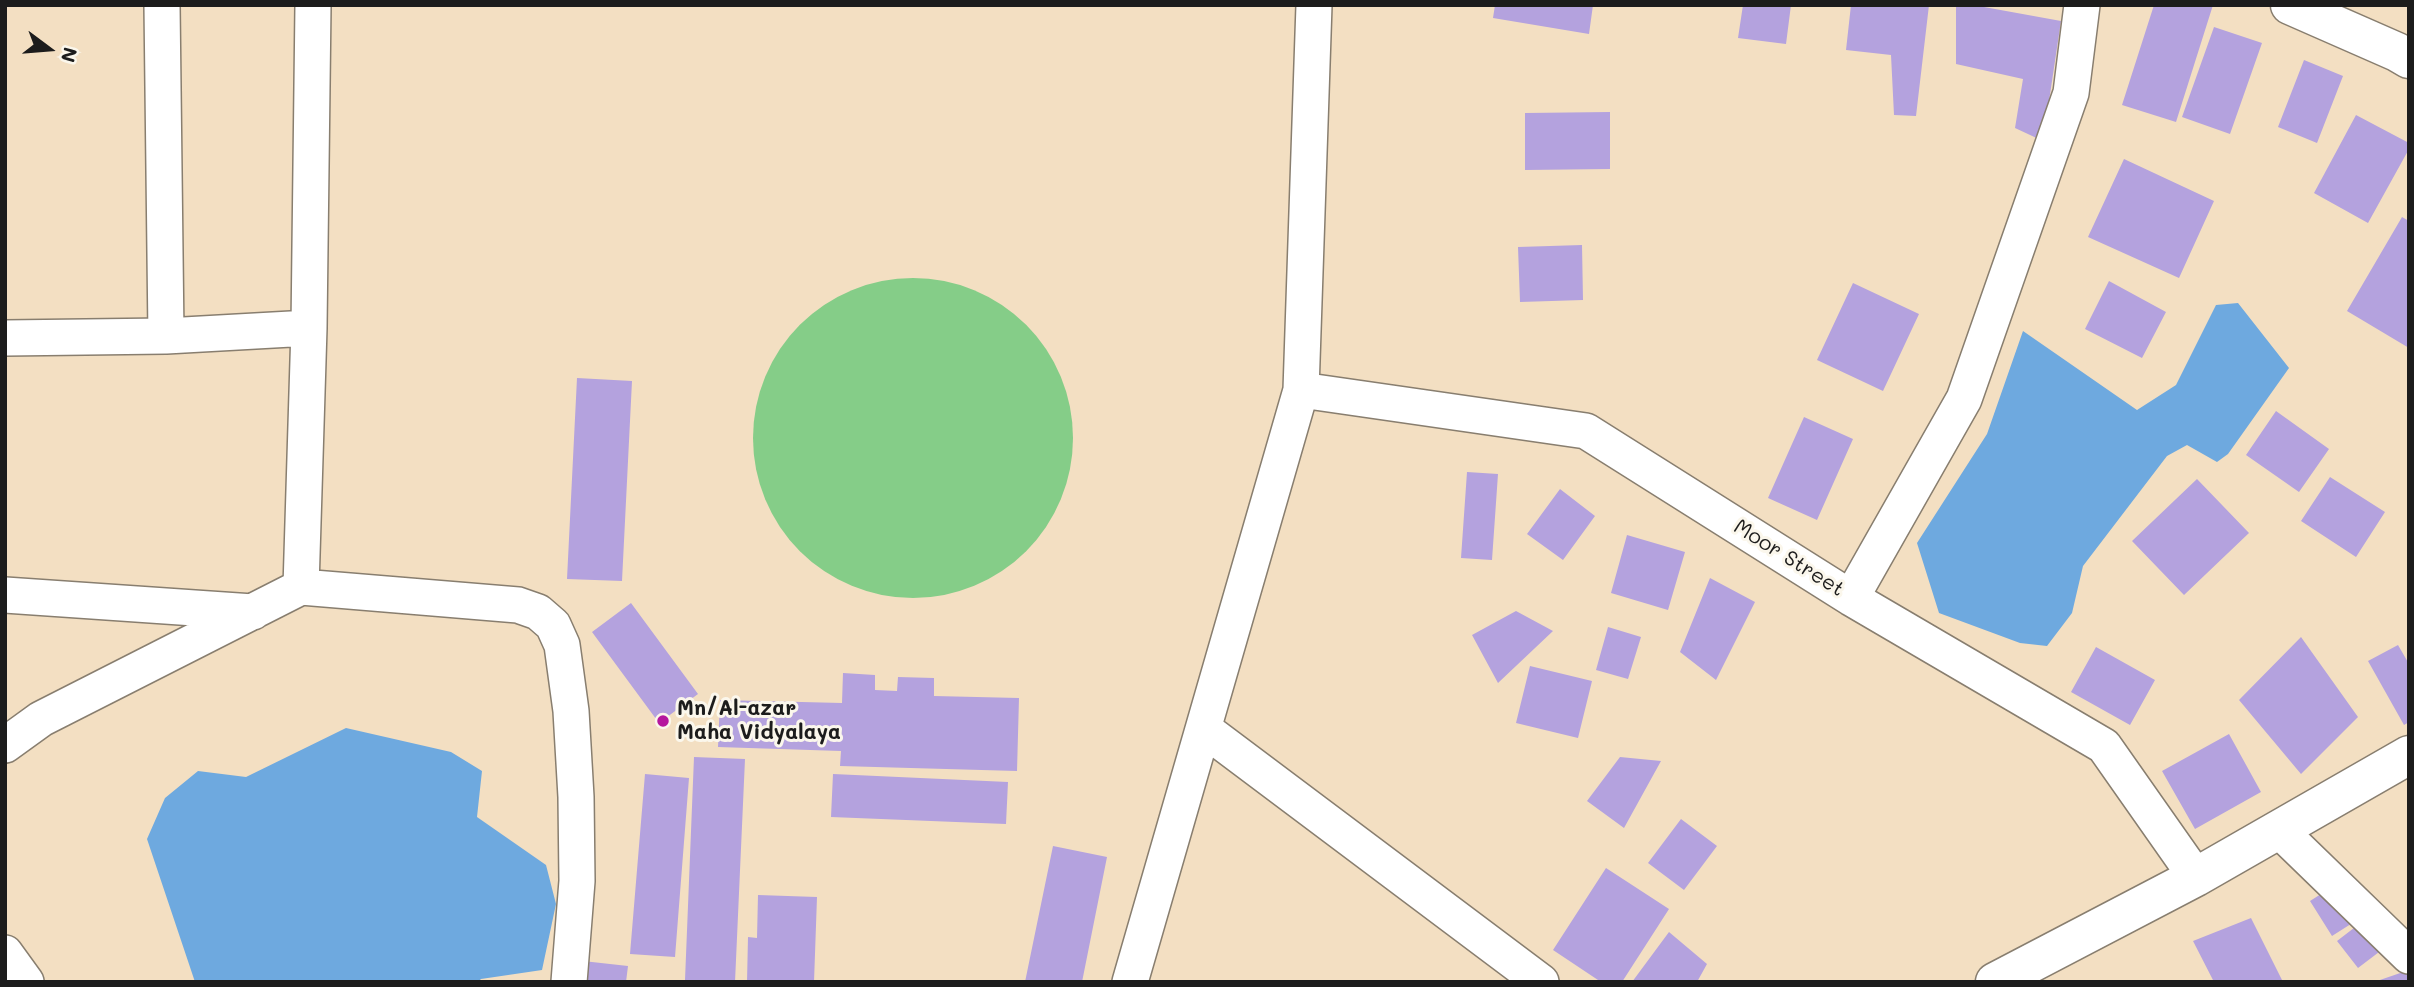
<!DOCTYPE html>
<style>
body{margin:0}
#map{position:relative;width:2414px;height:987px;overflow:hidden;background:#f3dfc2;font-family:Mali,sans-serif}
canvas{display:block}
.frame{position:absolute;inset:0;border:7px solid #1c1c1c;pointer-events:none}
.north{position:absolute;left:14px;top:14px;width:70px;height:70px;-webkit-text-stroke:5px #fbf7ec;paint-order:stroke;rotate:106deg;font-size:19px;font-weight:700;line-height:28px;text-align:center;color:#1c1c1c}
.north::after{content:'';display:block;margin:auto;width:24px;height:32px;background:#1c1c1c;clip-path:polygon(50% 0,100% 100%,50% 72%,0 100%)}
</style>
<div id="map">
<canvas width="2414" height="987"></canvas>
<div class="frame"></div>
<div class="north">N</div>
</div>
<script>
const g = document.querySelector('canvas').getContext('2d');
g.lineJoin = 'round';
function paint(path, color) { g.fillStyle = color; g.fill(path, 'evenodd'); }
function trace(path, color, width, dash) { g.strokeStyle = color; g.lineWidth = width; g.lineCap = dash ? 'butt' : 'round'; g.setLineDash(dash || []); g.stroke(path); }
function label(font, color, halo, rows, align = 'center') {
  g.font = font + ' Mali,sans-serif'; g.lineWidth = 6; g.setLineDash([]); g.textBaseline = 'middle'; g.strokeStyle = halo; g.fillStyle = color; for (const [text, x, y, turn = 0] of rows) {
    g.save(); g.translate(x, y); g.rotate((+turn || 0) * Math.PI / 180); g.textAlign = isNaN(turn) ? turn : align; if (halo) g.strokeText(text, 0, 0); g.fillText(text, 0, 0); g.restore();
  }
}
paint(new Path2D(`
 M753 438a160 160 0 1 1 320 0a160 160 0 1 1-320 0Z`), '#85cd88');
paint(new Path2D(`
 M 2238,303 L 2289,368 L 2228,454 L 2217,462 L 2187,445 L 2167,456 L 2083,566 L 2072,613 L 2047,646 L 2020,643 L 1939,613 L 1917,543 L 1987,434 L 2023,331 L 2137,410 L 2176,385 L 2216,305 Z
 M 346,728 L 451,752 L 482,771 L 477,817 L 546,865 L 556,904 L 542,970 L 481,979 L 478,982 L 195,982 L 147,839 L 165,798 L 198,771 L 246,777 Z`), '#6ea9df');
paint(new Path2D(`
 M 1495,5 L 1593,5 L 1589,34 L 1493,18 Z
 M 1743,5 L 1791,5 L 1786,44 L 1738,38 Z
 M 1851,5 L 1929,5 L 1916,116 L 1894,115 L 1891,55 L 1846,50 Z
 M 1956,5 L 1973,5 L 2061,21 L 2043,141 L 2015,128 L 2023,79 L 1956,64 Z
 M 2154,5 L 2213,5 L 2176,122 L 2122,105 Z
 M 2214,27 L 2262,43 L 2230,134 L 2182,117 Z
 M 2304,60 L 2343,76 L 2317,143 L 2278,127 Z
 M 1610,112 L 1610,169 L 1525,170 L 1525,113 Z
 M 2356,115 L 2409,143 L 2409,149 L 2368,223 L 2314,193 Z
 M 2124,159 L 2214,201 L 2179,278 L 2088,237 Z
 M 2402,217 L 2409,221 L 2409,348 L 2347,311 Z
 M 1582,245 L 1583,300 L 1520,302 L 1518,247 Z
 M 2109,281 L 2166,312 L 2142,358 L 2085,329 Z
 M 1853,283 L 1919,314 L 1883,391 L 1817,360 Z
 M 577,378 L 632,381 L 622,581 L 567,579 Z
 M 2276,411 L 2329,449 L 2299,492 L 2246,455 Z
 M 1804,417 L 1853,439 L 1817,520 L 1768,498 Z
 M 1467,472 L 1498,474 L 1492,560 L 1461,558 Z
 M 2330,477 L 2385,512 L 2356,557 L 2301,521 Z
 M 2197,479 L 2249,533 L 2184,595 L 2132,541 Z
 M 1560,489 L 1595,516 L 1563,560 L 1527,534 Z
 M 1627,535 L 1685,552 L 1668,610 L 1611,593 Z
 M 1710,578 L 1755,602 L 1716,680 L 1680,652 Z
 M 631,603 L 698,694 L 659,723 L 592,632 Z
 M 1516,611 L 1553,631 L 1498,683 L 1472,635 Z
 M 1608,627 L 1641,637 L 1628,679 L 1596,670 Z
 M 2301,637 L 2358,717 L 2301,774 L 2239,700 Z
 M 2398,645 L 2409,664 L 2409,722 L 2404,725 L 2368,661 Z
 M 2096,647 L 2155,680 L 2130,725 L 2071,692 Z
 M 1530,666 L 1592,681 L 1578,738 L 1516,723 Z
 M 843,673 L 875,675 L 875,690 L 897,691 L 898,677 L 934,678 L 934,696 L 1019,698 L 1017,771 L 840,766 L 841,751 L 718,747 L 720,700 L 842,703 Z
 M 2229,734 L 2261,792 L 2195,829 L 2162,771 Z
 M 694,757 L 745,759 L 735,982 L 685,980 Z
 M 1620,757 L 1661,761 L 1624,828 L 1587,801 Z
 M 645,774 L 689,778 L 675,957 L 630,954 Z
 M 833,774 L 1008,782 L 1006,824 L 831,817 Z
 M 1681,819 L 1717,846 L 1684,890 L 1648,863 Z
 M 1053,846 L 1107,857 L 1082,982 L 1025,982 Z
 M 1606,868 L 1669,909 L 1622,982 L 1601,982 L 1553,950 Z
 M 2332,887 L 2354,922 L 2332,936 L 2310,901 Z
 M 758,895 L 817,897 L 814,982 L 747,982 L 748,937 L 757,938 Z
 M 2251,918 L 2283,982 L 2214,982 L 2193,941 Z
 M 2363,921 L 2383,949 L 2358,968 L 2337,941 Z
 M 1669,932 L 1707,964 L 1697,982 L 1632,982 Z
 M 583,961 L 628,966 L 626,982 L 581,982 Z
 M 2409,970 L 2409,982 L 2377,982 L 2377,981 Z`), '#b4a2de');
const minor = new Path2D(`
 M 162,5 L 166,336
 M 5,338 L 166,336 L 309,328
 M 1301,390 L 1586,431 L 1851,598 L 2104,746 L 2196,877
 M 301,587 L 309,328 L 313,5
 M 5,595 L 253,612
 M 1851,598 L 1964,399 L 2071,93 L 2082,5
 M 1204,729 L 1541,982
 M 5,745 L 41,719 L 301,587 L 518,605 L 538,612 L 553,625 L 562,645 L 571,711 L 576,797 L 577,881 L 569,982
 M 2279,830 L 2409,956
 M 5,953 L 26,982
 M 1130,982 L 1301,390 L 1314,5`);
const tertiary = new Path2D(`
 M 2290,5 L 2397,52 L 2409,59
 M 1995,982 L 2196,877 L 2409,755`);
trace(minor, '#887e6f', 38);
trace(tertiary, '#887e6f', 41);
trace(minor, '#fff', 35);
trace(tertiary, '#fff', 38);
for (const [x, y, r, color] of [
 [663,721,7,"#b5179e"]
]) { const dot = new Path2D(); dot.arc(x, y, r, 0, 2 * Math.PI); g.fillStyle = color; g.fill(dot); trace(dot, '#fbf7ec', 2.5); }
label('21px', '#1c1c1c', '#fbf7ec', [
 ["Moor Street",1789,558,32]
]);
label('bold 21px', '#1c1c1c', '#fbf7ec', [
 ["Mn/Al-azar",677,709],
 ["Maha Vidyalaya",677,733]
], 'left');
</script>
